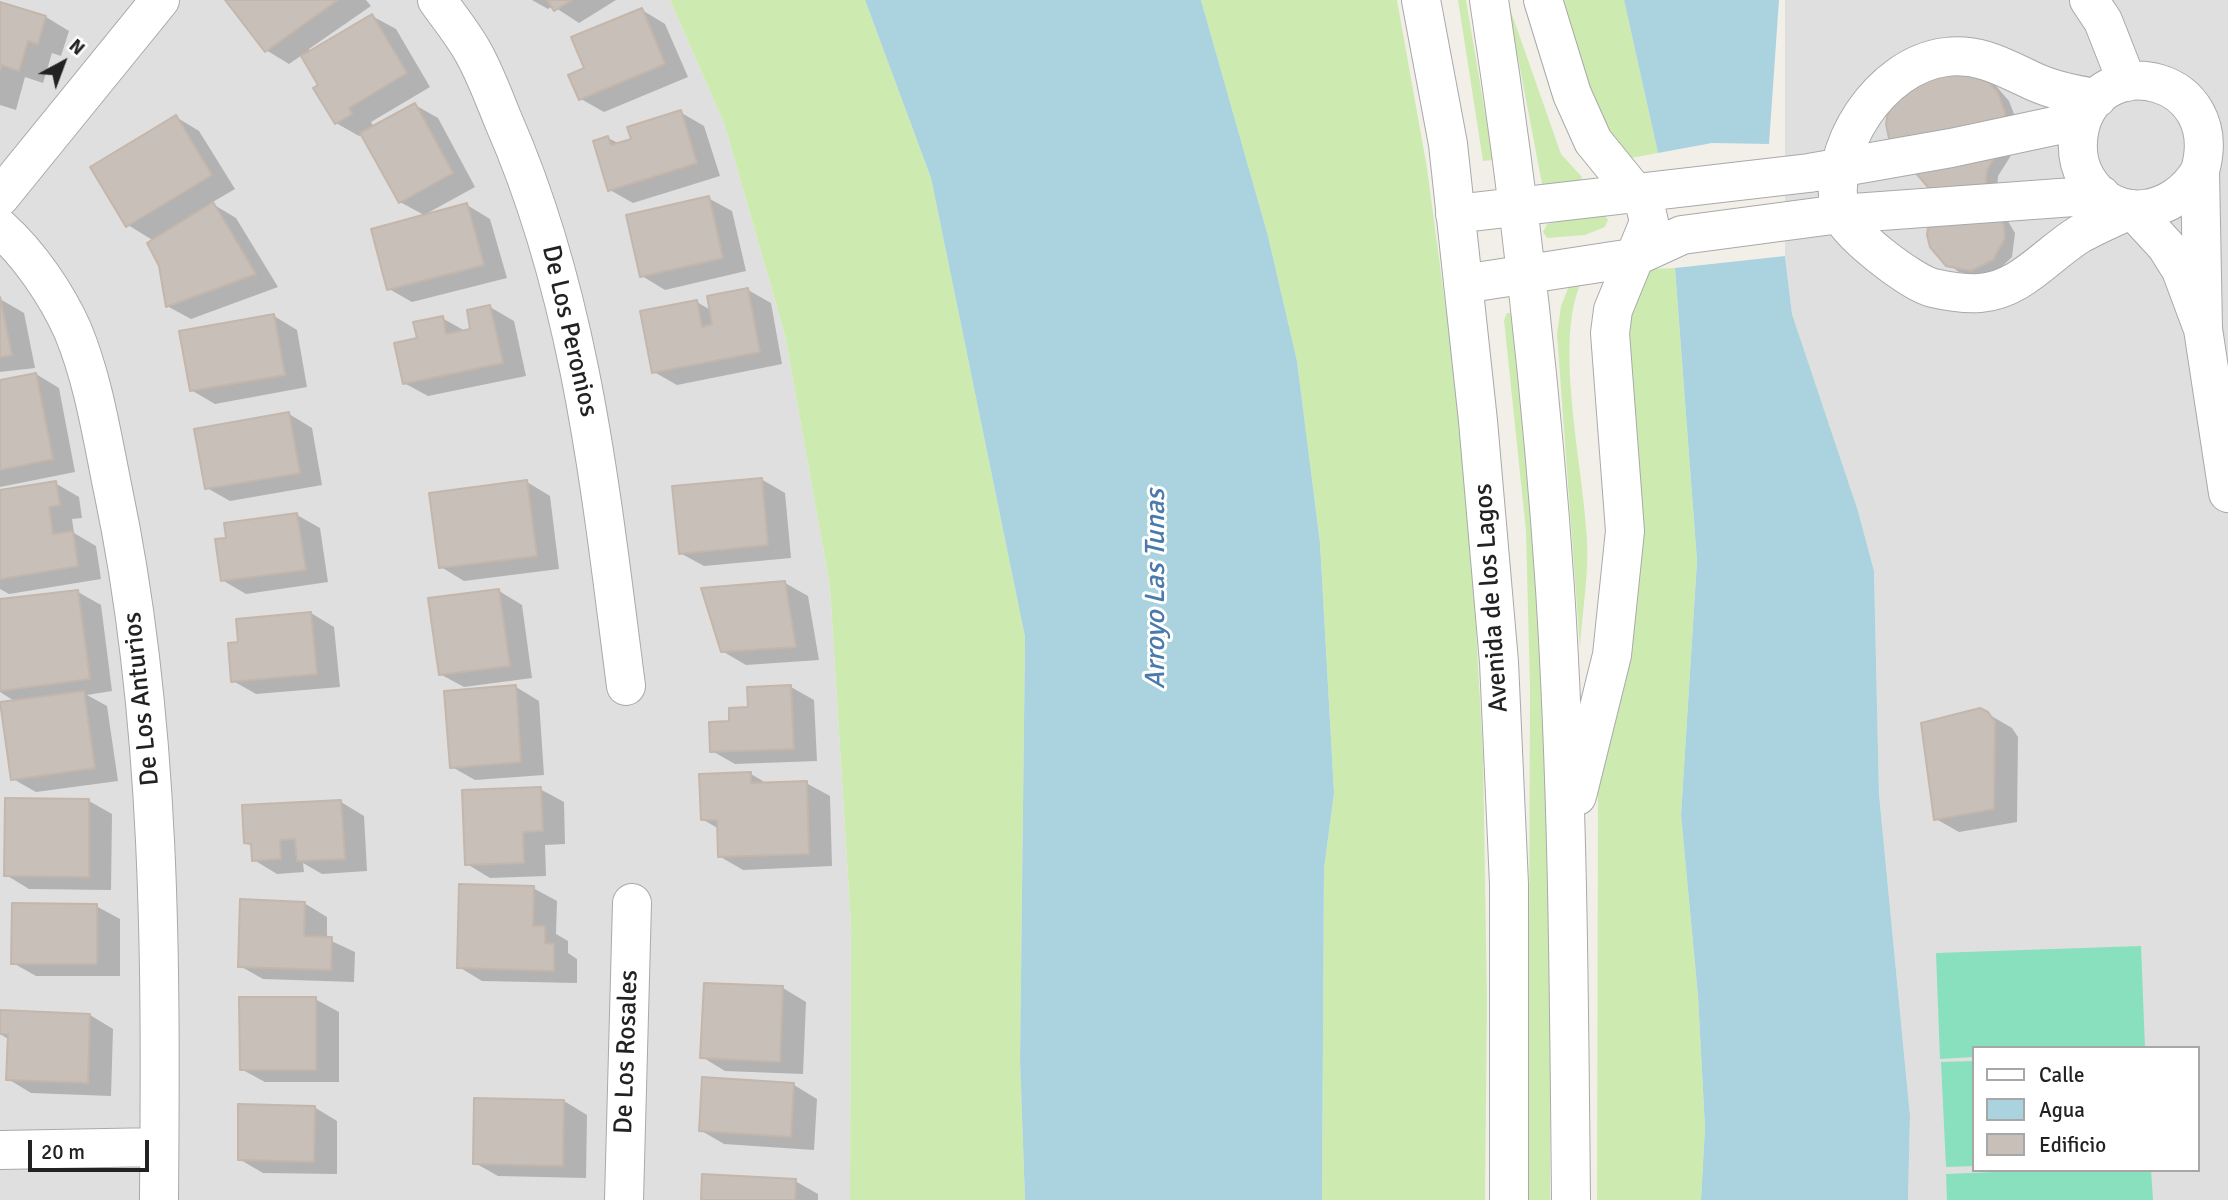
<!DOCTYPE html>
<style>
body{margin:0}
#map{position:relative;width:2228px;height:1200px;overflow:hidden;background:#f2efe9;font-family:Signika,sans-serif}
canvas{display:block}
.legend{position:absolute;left:1972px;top:1046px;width:228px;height:126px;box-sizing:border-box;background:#fff;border:2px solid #a7a7a7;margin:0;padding:9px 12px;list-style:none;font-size:21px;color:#222}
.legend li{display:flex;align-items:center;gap:14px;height:35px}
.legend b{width:35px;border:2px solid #a7a7a7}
.north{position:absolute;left:28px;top:28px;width:70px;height:70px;-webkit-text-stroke:5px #fff;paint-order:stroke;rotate:41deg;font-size:19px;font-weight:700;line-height:28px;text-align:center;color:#222}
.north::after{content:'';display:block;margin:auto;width:24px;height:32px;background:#222;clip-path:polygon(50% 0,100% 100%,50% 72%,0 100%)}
.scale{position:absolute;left:28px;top:1140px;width:121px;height:32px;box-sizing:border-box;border:4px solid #222;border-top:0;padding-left:9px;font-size:21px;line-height:24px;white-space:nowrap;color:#222;-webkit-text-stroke:5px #fff;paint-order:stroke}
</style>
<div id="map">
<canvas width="2228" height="1200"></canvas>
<ul class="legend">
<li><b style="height:9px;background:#fff"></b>Calle</li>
<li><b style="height:19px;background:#aad3df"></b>Agua</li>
<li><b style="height:19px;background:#c7bfb8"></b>Edificio</li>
</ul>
<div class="north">N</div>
<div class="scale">20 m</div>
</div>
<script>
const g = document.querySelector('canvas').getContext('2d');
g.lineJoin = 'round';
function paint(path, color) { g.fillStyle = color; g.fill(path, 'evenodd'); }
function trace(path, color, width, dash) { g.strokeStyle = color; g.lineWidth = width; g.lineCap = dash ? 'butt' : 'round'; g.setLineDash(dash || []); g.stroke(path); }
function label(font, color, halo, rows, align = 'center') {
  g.font = font + ' Signika,sans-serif'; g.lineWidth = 6; g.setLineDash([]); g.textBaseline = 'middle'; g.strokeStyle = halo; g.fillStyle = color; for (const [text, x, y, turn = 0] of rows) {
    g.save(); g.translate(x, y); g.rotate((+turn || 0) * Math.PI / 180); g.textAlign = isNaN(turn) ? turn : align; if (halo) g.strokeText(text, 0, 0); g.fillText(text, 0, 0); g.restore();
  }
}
paint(new Path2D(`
 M 0,0 L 670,0 L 724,123 L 785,335 L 830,587 L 851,925 L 850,1200 L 0,1200 Z
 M 1785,0 L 2228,0 L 2228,1200 L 1908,1200 L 1910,1116 L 1879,794 L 1874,571 L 1858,511 L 1792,314 L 1785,255 ZM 1974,1048 L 2198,1048 L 2198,1170 L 1974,1170 Z`), '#e0dfdf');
paint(new Path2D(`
 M 670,0 L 865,0 L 931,178 L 1025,637 L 1020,1060 L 1025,1200 L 850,1200 L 851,925 L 830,587 L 785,335 L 724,123 Z
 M 1201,0 L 1397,0 L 1427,168 L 1467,468 L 1483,754 L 1487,1002 L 1485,1200 L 1322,1200 L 1324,869 L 1334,793 L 1320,543 L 1297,361 L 1268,236 Z
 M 1458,0 L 1466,0 L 1493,160 L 1483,161 Z
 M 1507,0 L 1561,154 L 1582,177 L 1579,184 L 1546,188 L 1542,184 Z
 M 1550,0 L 1624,0 L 1658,153 L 1620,160 Z
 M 1603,213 L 1608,220 L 1605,227 L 1585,235 L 1547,238 L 1543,232 L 1547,224 Z
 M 1675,268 L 1697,561 L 1681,815 L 1698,996 L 1705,1128 L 1701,1200 L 1597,1200 L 1598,793 L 1608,700 L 1622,338 L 1636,283 L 1652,269 Z
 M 1580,285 C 1554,346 1584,470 1587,540 C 1589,575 1582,612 1580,648 L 1557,334 L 1561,306 L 1569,286 Z
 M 1507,313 L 1511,313 L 1534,527 L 1550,880 L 1550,1200 L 1528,1200 L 1530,689 L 1526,531 L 1504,320 Z`), '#cdebb0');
paint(new Path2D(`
 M 2141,946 L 2145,1048 L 1974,1048 L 1974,1057 L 1940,1059 L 1936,953 Z
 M 1974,1061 L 1974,1166 L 1946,1167 L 1941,1062 Z
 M 2043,1170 L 2151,1170 L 2153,1200 L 1947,1200 L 1946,1174 Z`), '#88e0be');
paint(new Path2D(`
 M 865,0 L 1201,0 L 1268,236 L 1297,361 L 1320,543 L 1334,793 L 1324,869 L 1322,1200 L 1025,1200 L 1020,1060 L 1025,637 L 931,178 Z
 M 1624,0 L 1779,0 L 1769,144 L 1712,143 L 1658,153 Z
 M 1785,256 L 1792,314 L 1858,511 L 1874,571 L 1879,794 L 1910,1116 L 1908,1200 L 1701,1200 L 1705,1128 L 1698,996 L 1681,815 L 1697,561 L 1675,268 Z`), '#aad3df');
paint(new Path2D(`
 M 227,0 L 366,0 L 371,6 L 309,49 L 311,52 L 372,16 L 396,29 L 430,87 L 371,122 L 374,127 L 415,105 L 438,118 L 475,187 L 424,215 L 400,202 L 363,134 L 359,136 L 336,123 L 320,85 L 302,55 L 289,64 L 266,50 Z
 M 532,0 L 616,0 L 579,23 L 553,6 L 548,9 Z
 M 0,3 L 46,17 L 69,31 L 61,56 L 52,53 L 43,83 L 25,77 L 16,110 L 0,105 Z
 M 642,10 L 665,24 L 688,77 L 604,112 L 581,99 L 586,69 Z
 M 1967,69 L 1996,86 L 2009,101 L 2016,119 L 2016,138 L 2010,157 L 1998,176 L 1997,189 L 2002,211 L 2015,233 L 2012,257 L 1995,273 L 1984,277 L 1959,272 L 1938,257 L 1929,235 L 1935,192 L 1900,159 Z
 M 680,112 L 704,126 L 720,176 L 633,203 L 610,190 L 608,138 L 620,144 L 633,140 Z
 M 176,117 L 199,131 L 235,189 L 211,203 L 236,218 L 278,287 L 191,319 L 167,306 L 154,241 L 128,225 Z
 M 708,198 L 732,211 L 746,271 L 665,290 L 642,276 Z
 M 467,205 L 490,219 L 507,278 L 412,302 L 389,289 Z
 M 748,290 L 771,303 L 782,364 L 677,385 L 654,372 L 697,302 L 712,311 Z
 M 0,299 L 24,313 L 35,368 L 0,372 Z
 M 490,307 L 514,321 L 526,376 L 428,396 L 404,383 L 419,340 L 442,318 L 467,332 L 472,331 Z
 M 274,316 L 297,330 L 307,387 L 215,404 L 191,390 Z
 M 36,374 L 59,388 L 75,472 L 0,487 L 0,382 Z
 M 289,414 L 312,428 L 322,485 L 230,501 L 207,488 Z
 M 761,479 L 785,493 L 791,558 L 704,566 L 680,553 Z
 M 527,482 L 550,496 L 559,569 L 464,581 L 441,567 Z
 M 55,483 L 79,497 L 82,518 L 72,519 L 74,533 L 96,546 L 101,579 L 9,594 L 0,589 L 0,492 Z
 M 297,515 L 320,528 L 328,582 L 246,594 L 222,580 L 228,539 Z
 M 785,583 L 808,596 L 819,660 L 746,665 L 722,651 Z
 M 499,591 L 522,605 L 532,678 L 464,687 L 440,674 Z
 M 78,592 L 101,605 L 112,691 L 87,695 L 107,706 L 118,781 L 36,792 L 13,779 L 16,702 L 0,692 L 0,601 Z
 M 311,613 L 334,627 L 340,687 L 256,694 L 233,681 L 240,643 Z
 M 516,687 L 539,701 L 544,775 L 475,780 L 452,767 Z
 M 791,687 L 814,700 L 817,761 L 735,764 L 712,751 L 731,723 Z
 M 1988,714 L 2012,728 L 2018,737 L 2017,822 L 1959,832 L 1936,819 Z
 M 751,774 L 768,784 L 806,783 L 830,796 L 832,866 L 743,870 L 719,856 L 719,829 L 702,819 Z
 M 540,789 L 564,802 L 565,844 L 545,845 L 546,876 L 490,878 L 467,864 Z
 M 89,801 L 112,814 L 111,890 L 29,889 L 6,875 Z
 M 341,802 L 364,816 L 367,871 L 322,874 L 303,863 L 304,872 L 277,874 L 254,860 L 252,846 L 245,842 Z
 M 533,888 L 557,901 L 556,934 L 568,941 L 568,953 L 577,959 L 577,983 L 482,981 L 459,967 Z
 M 304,903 L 327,917 L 327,939 L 355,952 L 354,982 L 263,979 L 240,966 Z
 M 96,906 L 120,919 L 120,976 L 36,976 L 13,963 Z
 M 783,988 L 806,1002 L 803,1074 L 725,1071 L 702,1057 Z
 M 315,999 L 339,1012 L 339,1082 L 265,1082 L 241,1069 Z
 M 0,1012 L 90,1015 L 113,1029 L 111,1096 L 31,1093 L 8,1079 L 10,1040 L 0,1034 Z
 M 794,1085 L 817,1099 L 814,1150 L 724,1144 L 700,1130 Z
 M 564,1101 L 587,1115 L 586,1178 L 498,1176 L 475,1163 Z
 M 314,1107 L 337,1121 L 337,1174 L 263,1173 L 239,1159 Z
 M 795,1181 L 818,1194 L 818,1200 L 703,1200 Z`), '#0003');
const building = new Path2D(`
 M 225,0 L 338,0 L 265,52 Z
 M 547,0 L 572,0 L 554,11 Z
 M 0,2 L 46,16 L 38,44 L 28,41 L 19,71 L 2,65 L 0,71 Z
 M 642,8 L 665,64 L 579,100 L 568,75 L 584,68 L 571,37 Z
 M 372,14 L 407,73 L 349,108 L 352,114 L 335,124 L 313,88 L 318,85 L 301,56 Z
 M 1948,63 L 1985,77 L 1998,93 L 2005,112 L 2005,131 L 1999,151 L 1987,170 L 1986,182 L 1988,195 L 2004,225 L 2005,238 L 1993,260 L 1971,271 L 1946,266 L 1930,247 L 1927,235 L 1933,193 L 1890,143 L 1886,124 L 1889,105 Z
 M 415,103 L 453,173 L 399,203 L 360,133 Z
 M 681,110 L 697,163 L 608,191 L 593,141 L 608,136 L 611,145 L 631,139 L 627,127 Z
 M 176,115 L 212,175 L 126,227 L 90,167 Z
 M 709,196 L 723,258 L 640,277 L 626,215 Z
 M 213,202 L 256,274 L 166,307 L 159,266 L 147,243 Z
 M 467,203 L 484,265 L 387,290 L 371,229 Z
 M 748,288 L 760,352 L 652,373 L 640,311 L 697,300 L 702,327 L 712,324 L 707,296 Z
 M 0,297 L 12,355 L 0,357 Z
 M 490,305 L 503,363 L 403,384 L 394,343 L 417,338 L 413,322 L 443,316 L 446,334 L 470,329 L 467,310 Z
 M 274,314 L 285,375 L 190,391 L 179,331 Z
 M 36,373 L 53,459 L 0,470 L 0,380 Z
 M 289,412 L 300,473 L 205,489 L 194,429 Z
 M 762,478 L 768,545 L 679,554 L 672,486 Z
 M 527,480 L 537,556 L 439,568 L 429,493 Z
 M 56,481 L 60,505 L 49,507 L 53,534 L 73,531 L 78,566 L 0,579 L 0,490 Z
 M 297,513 L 306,570 L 221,581 L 215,539 L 226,538 L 224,523 Z
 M 785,581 L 796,647 L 721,652 L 701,588 Z
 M 499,589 L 510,666 L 439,675 L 428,598 Z
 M 78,590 L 90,679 L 0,691 L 0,599 Z
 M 311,612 L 317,674 L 231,682 L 228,643 L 238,642 L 236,619 Z
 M 516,685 L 521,762 L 450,768 L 444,691 Z
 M 791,685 L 794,749 L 710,752 L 709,722 L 729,721 L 729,708 L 748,707 L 747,687 Z
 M 84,691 L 95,768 L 11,780 L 0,702 Z
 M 1980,708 L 1988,712 L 1995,722 L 1994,809 L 1934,820 L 1921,723 Z
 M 751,772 L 751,783 L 807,781 L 809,854 L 718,857 L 717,820 L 701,820 L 699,774 Z
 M 541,787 L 543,831 L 523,832 L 524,863 L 465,865 L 462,790 Z
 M 5,798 L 89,799 L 89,877 L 4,876 Z
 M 341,800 L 345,859 L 297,861 L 295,839 L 280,840 L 281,859 L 252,861 L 251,844 L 244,843 L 242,805 Z
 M 459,884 L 534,886 L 533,926 L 545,926 L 545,943 L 554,944 L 554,971 L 457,968 Z
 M 240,899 L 305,902 L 304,936 L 332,937 L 331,970 L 238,967 Z
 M 12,903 L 97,904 L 97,964 L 11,964 Z
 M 704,983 L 783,986 L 780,1062 L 700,1058 Z
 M 239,997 L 316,997 L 316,1070 L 240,1070 Z
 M 0,1010 L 90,1014 L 88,1083 L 6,1080 L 8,1034 L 0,1034 Z
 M 702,1077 L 794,1083 L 791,1137 L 699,1131 Z
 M 474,1098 L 564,1100 L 563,1166 L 473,1164 Z
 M 238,1104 L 315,1106 L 314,1162 L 238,1160 Z
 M 702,1174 L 796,1179 L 795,1200 L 701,1200 Z`);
paint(building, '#c7bfb8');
trace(building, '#c4b6ab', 2);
const minor = new Path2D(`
 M 437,0 C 449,17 463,34 473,52 C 485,73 494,98 503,120 C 582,299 601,494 626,686
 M 1421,0 L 1448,144 L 1478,421 L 1499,662 L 1509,884 L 1509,1200
 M 1489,0 C 1519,195 1542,392 1555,589 C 1568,792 1569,996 1571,1200
 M 1543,0 L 1572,94 L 1593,141 L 1645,205 L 1649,222 L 1613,310 L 1610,333 L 1625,531 L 1612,655 L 1577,796
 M 2089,0 L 2103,21 L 2127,82
 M 2097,98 C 2076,95 2055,91 2035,82 C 2004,68 1981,53 1946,57 C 1880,65 1826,149 1840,212 C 1845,232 1912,283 1933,288 C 1946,291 1967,294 1980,293 C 2021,290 2047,254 2080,234 C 2096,225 2115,217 2132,209 L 2166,246 L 2181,270 L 2203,329
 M 2200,171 C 2175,214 2115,227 2086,178 C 2077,162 2076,145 2080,127 C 2100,48 2227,75 2200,171 L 2203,329 L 2228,493
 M 0,197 L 160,0
 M 1455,214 L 1809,173 L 1951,148 L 2082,120
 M 0,228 C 30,255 57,295 73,331 C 94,382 102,437 113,490 C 162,723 161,963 159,1200
 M 1463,284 L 1632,258 L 1682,235 L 1840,214 L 2101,195
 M 0,1150 L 159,1147
 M 624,1200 L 632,903`);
trace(minor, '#a9a9a9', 40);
trace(minor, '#fff', 38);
label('26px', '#222', '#fff', [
 ["De Los Peronios",569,331,77],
 ["Avenida de los Lagos",1492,598,-94],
 ["De Los Anturios",142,699,-96],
 ["De Los Rosales",627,1052,-88]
]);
label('italic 28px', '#4a7aab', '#fff', [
 ["Arroyo Las Tunas",1157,589,-90]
]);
</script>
